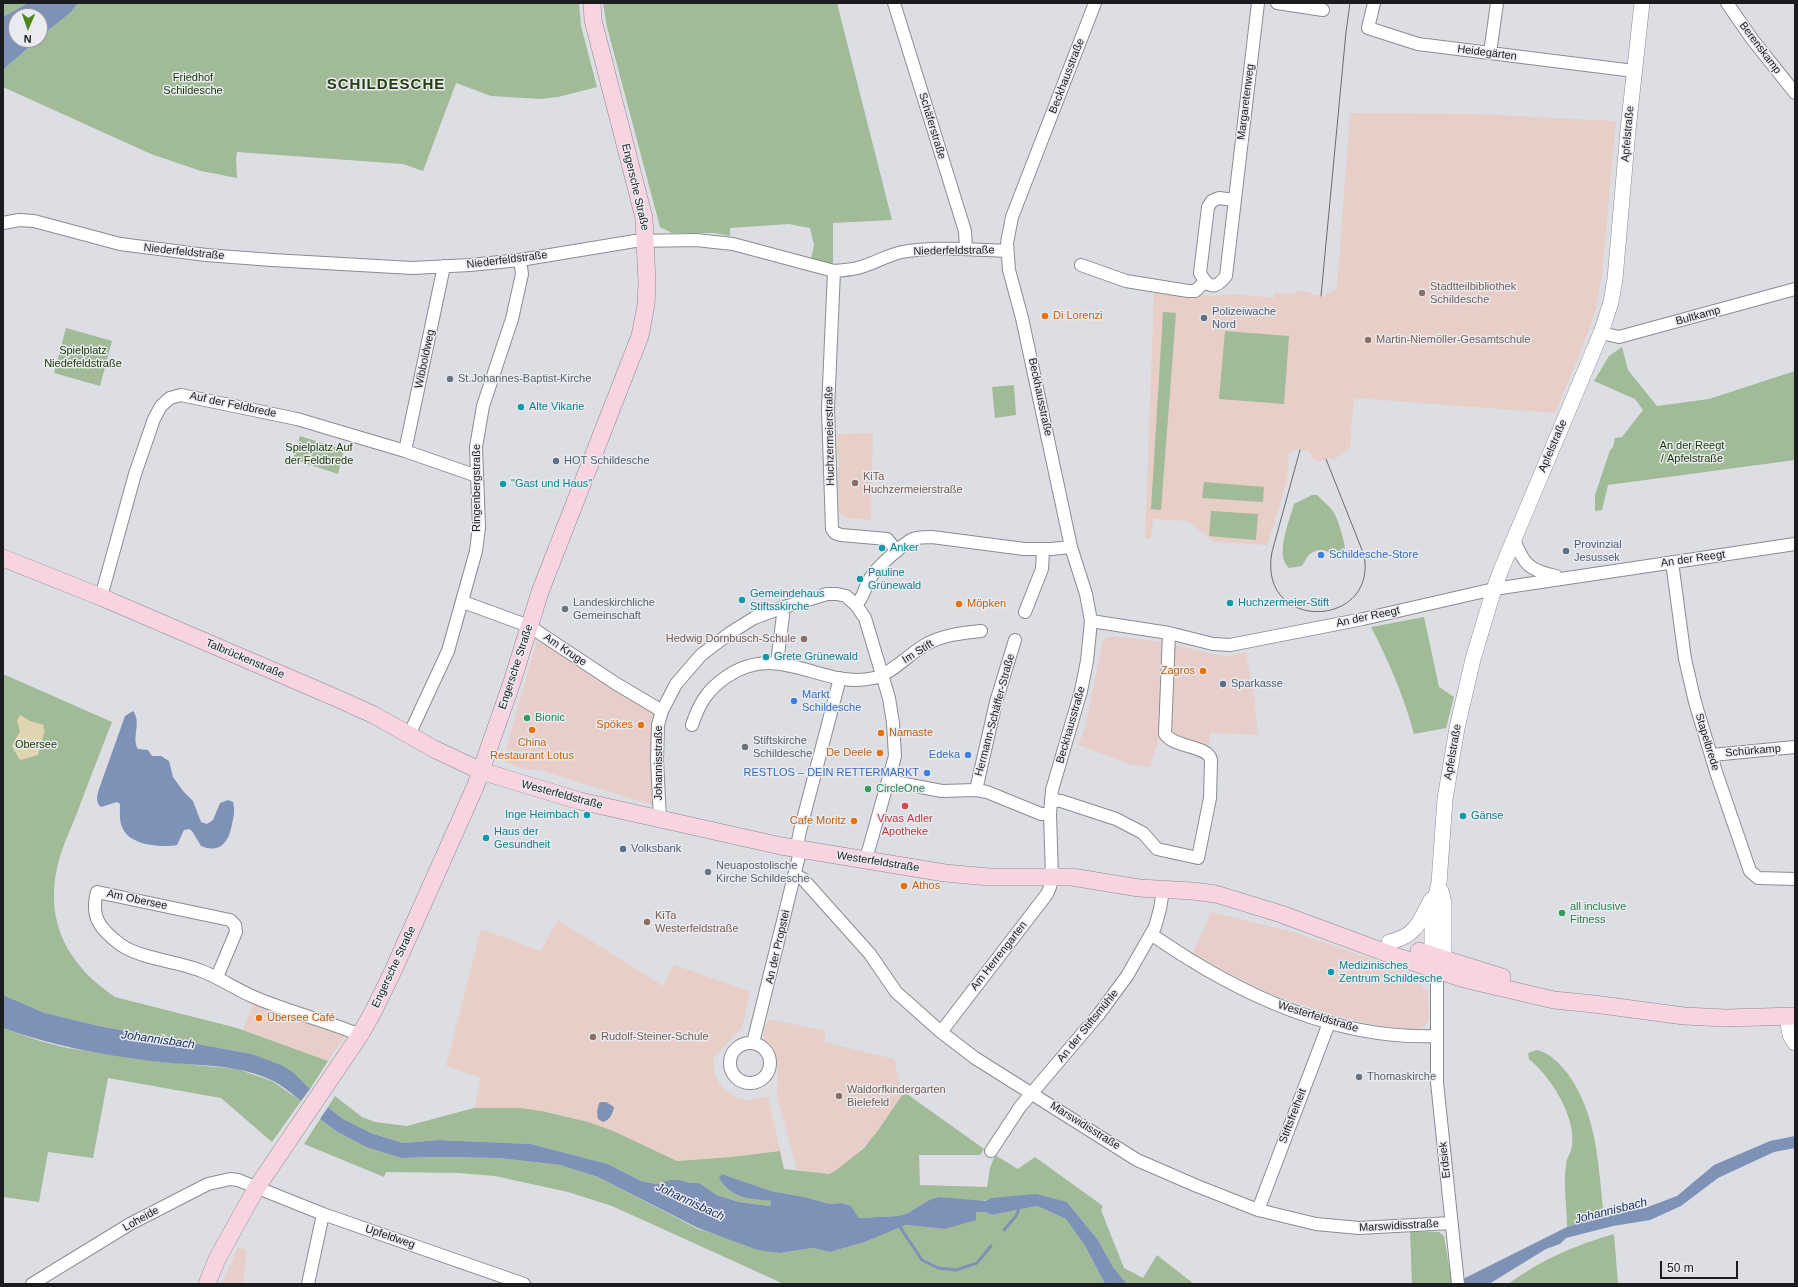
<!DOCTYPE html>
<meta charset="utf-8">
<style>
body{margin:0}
#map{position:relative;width:1798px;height:1287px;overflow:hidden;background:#dcdee3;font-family:Helvetica,sans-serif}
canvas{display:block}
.frame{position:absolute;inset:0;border:4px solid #1b1c1e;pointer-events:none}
.north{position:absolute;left:8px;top:8px;width:40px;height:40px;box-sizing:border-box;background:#eaebf0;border:1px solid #97989c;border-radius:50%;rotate:182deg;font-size:11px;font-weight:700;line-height:16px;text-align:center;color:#1b1c1e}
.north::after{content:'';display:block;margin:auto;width:14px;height:18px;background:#50861e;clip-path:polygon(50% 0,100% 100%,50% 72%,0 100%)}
.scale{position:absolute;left:1660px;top:1261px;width:78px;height:18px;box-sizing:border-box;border:2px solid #1b1c1e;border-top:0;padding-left:5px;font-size:12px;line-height:14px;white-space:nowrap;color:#1b1c1e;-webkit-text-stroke:3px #eaebf0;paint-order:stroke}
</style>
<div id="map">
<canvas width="1798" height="1287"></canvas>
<div class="frame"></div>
<div class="north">N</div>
<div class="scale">50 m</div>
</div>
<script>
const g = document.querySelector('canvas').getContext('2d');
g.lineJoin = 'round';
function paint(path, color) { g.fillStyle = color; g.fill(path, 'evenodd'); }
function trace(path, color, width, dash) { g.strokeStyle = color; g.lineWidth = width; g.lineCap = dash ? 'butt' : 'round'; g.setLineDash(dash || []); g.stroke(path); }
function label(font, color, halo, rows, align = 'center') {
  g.font = font + ' Helvetica,sans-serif'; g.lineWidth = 3; g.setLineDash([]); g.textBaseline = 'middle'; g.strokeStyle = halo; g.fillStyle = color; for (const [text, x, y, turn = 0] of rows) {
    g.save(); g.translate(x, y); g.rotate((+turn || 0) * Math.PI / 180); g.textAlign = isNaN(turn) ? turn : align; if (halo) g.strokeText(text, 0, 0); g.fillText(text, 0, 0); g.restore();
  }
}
paint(new Path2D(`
 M 1110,636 L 1161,642 L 1217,655 L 1230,656 L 1246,652 L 1255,702 L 1258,735 L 1210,733 L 1209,749 L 1160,733 L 1150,767 L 1132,765 L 1078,745 L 1085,728 L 1103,640 Z
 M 537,640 L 656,711 L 655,806 L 540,770 L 523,769 L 507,762 L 505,753 Z
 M 1211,912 L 1294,932 L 1411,973 L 1424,989 L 1428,990 L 1429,1019 L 1427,1023 L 1425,1026 L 1418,1029 L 1394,1029 L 1332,1015 L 1271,994 L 1192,955 Z
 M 255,1000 L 344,1034 L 344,1038 L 328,1061 L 243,1030 Z
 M 238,1247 L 247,1250 L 243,1284 L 222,1284 Z`), '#e8ceca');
paint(new Path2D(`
 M 1350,113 L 1477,114 L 1616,121 L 1602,274 L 1596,309 L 1579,356 L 1555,413 L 1354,398 L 1350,447 L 1334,460 L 1330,458 L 1322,461 L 1314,460 L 1309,451 L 1297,450 L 1289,453 L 1287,481 L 1267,545 L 1214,542 L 1188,521 L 1153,519 L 1151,539 L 1145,539 L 1154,291 L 1213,296 L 1236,294 L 1274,298 L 1275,293 L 1293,294 L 1297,291 L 1310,292 L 1312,295 L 1324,296 L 1331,292 L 1333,291 L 1337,288 Z
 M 873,433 L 871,520 L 847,518 L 839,512 L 837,434 Z
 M 558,920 L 663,986 L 674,965 L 750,991 L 742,1028 L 713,1058 L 715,1076 L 722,1087 L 736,1098 L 750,1100 L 768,1096 L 780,1151 L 732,1157 L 677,1161 L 611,1130 L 566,1116 L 542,1111 L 520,1108 L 474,1108 L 481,1078 L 446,1066 L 481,929 L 541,951 Z
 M 770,1019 L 826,1031 L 824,1042 L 894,1059 L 902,1095 L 872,1139 L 845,1164 L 829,1174 L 797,1170 L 777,1097 L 778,1068 L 764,1039 L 764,1029 Z`), '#e7cec7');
paint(new Path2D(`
 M 3,3 L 28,3 L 3,17 Z
 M 78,3 L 579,3 L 581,26 L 597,87 L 558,97 L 540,99 L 491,96 L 456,83 L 423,171 L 403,164 L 237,152 L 236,159 L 237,178 L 201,171 L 151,154 L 3,87 L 3,70 L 37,40 L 40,40 L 40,37 L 70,13 Z
 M 603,3 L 837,3 L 892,220 L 833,223 L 833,264 L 811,259 L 814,245 L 810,228 L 789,224 L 730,228 L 730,236 L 714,233 L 672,233 L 660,227 L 607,27 Z
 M 1163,312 L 1176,313 L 1161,510 L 1151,509 Z
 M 66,328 L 112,341 L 100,386 L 54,373 Z
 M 1225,331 L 1289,336 L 1284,404 L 1219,399 Z
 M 1622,347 L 1628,370 L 1657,406 L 1709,399 L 1795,371 L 1795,460 L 1608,485 L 1602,510 L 1595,511 L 1595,495 L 1610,450 L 1613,447 L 1615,438 L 1622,437 L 1643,410 L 1635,399 L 1594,381 L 1609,356 Z
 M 1014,385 L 1016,415 L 995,418 L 992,387 Z
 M 300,436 L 344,450 L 338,474 L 293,459 Z
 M 1204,482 L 1264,487 L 1263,502 L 1202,498 Z
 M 1312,495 L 1317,495 C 1322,500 1328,505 1333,511 C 1338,519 1346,544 1345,553 L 1337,559 C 1330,551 1319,546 1310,554 C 1306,557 1305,562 1302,566 L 1289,568 C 1274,555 1290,520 1294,504 Z
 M 1211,511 L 1258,514 L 1256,540 L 1209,536 Z
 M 1424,617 L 1439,687 L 1454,697 L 1446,728 L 1414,734 C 1404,696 1389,662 1371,627 Z
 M 3,674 L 112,722 C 100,753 88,783 77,813 C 70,831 61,849 57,868 C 45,924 69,966 115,997 L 237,1028 L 328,1061 L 310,1089 L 294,1073 L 252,1054 L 99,1026 L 45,1013 L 3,995 Z
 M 3,1028 L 40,1041 L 67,1048 L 154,1061 L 237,1069 L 272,1081 L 301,1101 L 272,1142 L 221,1098 L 108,1078 L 93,1158 L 48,1152 L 39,1202 L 3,1197 Z
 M 1537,1050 C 1550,1053 1560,1064 1568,1074 C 1598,1116 1598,1166 1604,1216 L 1567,1227 C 1567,1209 1563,1183 1566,1165 C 1566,1158 1572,1152 1572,1145 C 1576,1116 1550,1076 1529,1059 L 1528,1053 Z
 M 907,1094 L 984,1149 L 980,1155 L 919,1155 L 920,1185 L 987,1187 L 990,1168 L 995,1155 L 1018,1169 L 1035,1157 L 1103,1206 L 1101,1210 L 1124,1268 L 1143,1278 L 1157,1255 L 1194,1284 L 1127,1284 L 1113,1267 L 1098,1240 L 1067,1202 L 1011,1197 L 973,1202 L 939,1197 L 931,1199 L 906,1214 L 897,1216 L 859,1218 L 851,1207 L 842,1203 L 830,1204 L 804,1197 L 771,1191 L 722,1174 L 738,1195 L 771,1201 L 770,1206 L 739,1202 L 717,1195 L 699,1183 L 690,1183 L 680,1180 L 656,1184 L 641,1181 L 608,1164 L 531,1144 L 439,1140 L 403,1143 L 371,1133 L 343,1119 L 328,1107 L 335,1096 L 362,1117 L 375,1122 L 407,1126 L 474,1108 L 520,1108 L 542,1111 L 588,1122 L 611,1130 L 677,1161 L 732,1157 L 780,1151 L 784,1169 L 829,1174 L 835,1171 L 864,1148 L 879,1129 L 902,1095 Z
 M 320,1119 L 336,1131 L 366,1147 L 401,1158 L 439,1157 L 499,1158 L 560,1165 L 598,1177 L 698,1229 L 780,1253 L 813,1248 L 830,1252 L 865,1242 L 906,1225 L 945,1229 L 976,1212 L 985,1212 L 992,1215 L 1037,1206 L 1066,1219 L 1085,1246 L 1105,1284 L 784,1284 L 612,1206 L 568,1192 L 495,1176 L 458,1173 L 386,1172 L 384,1177 L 304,1144 Z
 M 1410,1231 L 1439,1232 L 1444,1236 L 1452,1284 L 1412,1284 Z
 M 1614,1234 L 1618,1284 L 1508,1284 C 1543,1259 1573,1246 1614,1234 Z`), '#a1ba97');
paint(new Path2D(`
 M 20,715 L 30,721 L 44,725 L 43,728 L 45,730 L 38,755 L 21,760 L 19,759 L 12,746 L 20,731 L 17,721 Z`), '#dfd5b0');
paint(new Path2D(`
 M 28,3 L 78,3 L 70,13 L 40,37 L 40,16 L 16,16 L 16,40 L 37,40 L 3,70 L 3,17 Z
 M 133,711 C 142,722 131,738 138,749 L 148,750 L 152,756 L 161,756 L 169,761 L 173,777 L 183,791 L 193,801 L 201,822 L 207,824 L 213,820 L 220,803 L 228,800 L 233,802 C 235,809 234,817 232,824 C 229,842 220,854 201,846 L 192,831 L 189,829 L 184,830 L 177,845 C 161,848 130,845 123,829 C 119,822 120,812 120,804 L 117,802 L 101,807 C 95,802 97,796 99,789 L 125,716 Z
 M 3,995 L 45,1013 L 99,1026 L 252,1054 L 283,1066 L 294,1073 L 310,1089 L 301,1101 C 292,1094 282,1085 271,1080 C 235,1063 191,1066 151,1061 C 99,1054 53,1046 3,1028 Z
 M 601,1102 L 606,1102 L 614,1107 C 613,1113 610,1120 603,1122 L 598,1119 L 597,1112 L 599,1103 Z
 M 328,1107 L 343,1119 L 371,1133 L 403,1143 L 439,1140 L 531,1144 L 608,1164 L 641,1181 L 656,1184 L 672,1180 L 680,1180 L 690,1183 L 699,1183 L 717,1195 L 739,1202 L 770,1206 L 771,1201 C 747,1198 733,1199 719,1178 L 722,1174 L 771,1191 L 804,1197 L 830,1204 L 842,1203 L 851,1206 L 859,1218 L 897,1216 L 906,1214 L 931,1199 L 939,1197 L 985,1201 L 992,1198 L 1036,1194 L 1067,1202 L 1098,1240 L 1113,1267 L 1127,1284 L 1105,1284 L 1085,1246 L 1066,1219 L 1037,1206 L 992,1215 L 985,1212 L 976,1212 L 976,1220 L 945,1229 L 906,1225 L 865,1242 L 830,1252 L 813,1248 L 780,1253 L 758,1250 L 698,1228 L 598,1177 L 560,1165 L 499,1158 L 439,1157 L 401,1158 L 366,1147 L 336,1131 L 320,1119 Z
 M 1795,1136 L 1795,1148 L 1774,1152 L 1718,1178 L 1681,1206 L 1650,1220 L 1613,1226 L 1566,1238 L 1560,1244 L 1546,1249 L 1489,1284 L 1453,1284 L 1567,1227 L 1604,1216 L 1645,1208 L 1677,1196 L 1714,1165 L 1770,1141 Z`), '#7e92b7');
trace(new Path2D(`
 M 898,1224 L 922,1260 L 938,1268 L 956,1270 L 977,1263 L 991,1246
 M 1004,1230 L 1016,1216 L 1020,1206`), '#7e92b7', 3);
const minor = new Path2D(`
 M 894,3 L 965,231 L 966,249
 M 1277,3 L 1323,10
 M 1374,3 L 1368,28 L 1418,44 L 1634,71
 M 1727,3 L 1752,39 L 1795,93
 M 1490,53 L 1497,3
 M 1234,200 L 1219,198 L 1212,201 L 1208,207 L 1200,273 C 1208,288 1215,290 1226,276 L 1258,3
 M 3,223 L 19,220 L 34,221 L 120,244 L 206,255 L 272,260 L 412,268 L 470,265 L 520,260 L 635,241 L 696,240 L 733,244 L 834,271 C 844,270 854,270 864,266 C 877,262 888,255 902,252 C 933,246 975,250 1007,251
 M 1081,265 L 1126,281 L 1188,291 L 1195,291 L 1205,282
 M 834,271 L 828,409 L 832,529 L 835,533 L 841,535 L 887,539 L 897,551
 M 1601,333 L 1619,337 L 1795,289
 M 405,451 L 444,266
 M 1514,539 C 1523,564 1530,571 1556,576
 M 1672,562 L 1685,659 L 1695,702 L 1716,772 L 1750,871 L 1758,878 L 1795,879
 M 101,597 L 135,474 L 154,419 L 161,406 L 170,398 L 181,395 L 297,419 L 405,451 L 477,476
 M 463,602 L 529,626 L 615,683 L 662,711
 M 856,605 C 864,597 865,586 871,577 C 876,568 904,543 913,539 C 919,537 926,537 932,537 L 1024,549 L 1051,549 L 1071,547
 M 1025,612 L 1042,569 L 1043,550
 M 1091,621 L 1169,633 L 1213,644 L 1230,645 L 1363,619 L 1494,589 L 1795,544
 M 777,663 L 783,615 L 781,608
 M 692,725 C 699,704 707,690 726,677 C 781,640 821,690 874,678 C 891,674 909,654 925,645 C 942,635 961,633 981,631
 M 409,735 L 448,651 L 476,551 L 479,527 L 476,447 L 483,406 L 512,319 L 522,274 L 520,260
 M 1712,755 L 1795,747
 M 889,781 L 942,791 L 976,790 L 987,792 L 1041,814 L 1050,814
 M 976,790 L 996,702 L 1015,640
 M 1051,800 L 1061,801 L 1116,819 L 1143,833 L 1157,849 L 1198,858 L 1210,798 L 1211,760 C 1208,745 1174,748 1165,734 L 1169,633
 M 660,819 L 657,760 L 658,725 L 662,711 L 676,684 L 701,655 L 730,633 L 754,618 L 781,608 L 827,594 L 837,594 L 846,596 L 856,605 L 865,618 L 889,698 L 893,723 L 895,756 L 866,859
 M 795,875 L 803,879 L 870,954 L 896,992 L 941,1032 L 975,1058 L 1137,1160 L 1197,1186 L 1258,1210 L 1316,1224 L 1359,1228 L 1451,1223
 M 1151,934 C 1234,992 1333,1040 1436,1036
 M 1437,970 L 1437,1082 L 1458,1284
 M 217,977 L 236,932 L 235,925 L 230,920 L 97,892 C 90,918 101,930 121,945 C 142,959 176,961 199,970 C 219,977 235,989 254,997 C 288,1012 325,1020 360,1035
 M 941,1032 L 1047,894 L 1050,887 L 1052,877 L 1050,814 L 1052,790 L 1081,691 L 1087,661 L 1091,621 L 1086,594 L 1071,547 L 1022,318 L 1009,270 L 1007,243 L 1012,217 L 1095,3
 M 753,1043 L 799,856 L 798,841 L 800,831 L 840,678
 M730 1063a20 20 0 1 1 40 0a20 20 0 1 1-40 0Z
 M 991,1151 L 1020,1107 L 1099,1014 L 1127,976 L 1155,927 L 1160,909 L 1163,890
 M 1258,1210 L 1329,1023
 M 32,1284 L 130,1224 L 208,1184 L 230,1179 L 238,1180 L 323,1214 L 524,1284
 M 308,1284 L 323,1214`);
const tertiary = new Path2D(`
 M 1389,942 C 1416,936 1419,923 1431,900
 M 1436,965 L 1432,956 L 1432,912 L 1439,883 L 1445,799 L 1457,728 L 1473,659 L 1494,589 L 1501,570 L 1601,333 L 1611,302 L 1615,279 L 1628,130 L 1642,3
 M 1438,969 L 1444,959 L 1444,903 L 1441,891
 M 1787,1017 L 1790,1035 L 1795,1043`);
const secondary = new Path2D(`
 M 3,558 L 101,597 L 334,697 L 374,715 L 434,749 L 481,771 L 580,801 L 781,846 L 945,873 L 989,877 L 1072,877 L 1139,888 L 1193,891 L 1216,894 L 1281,914 L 1392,955 L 1464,979 L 1554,1000 L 1594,1004 L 1684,1016 L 1726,1018 L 1795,1016
 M 1419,951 L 1502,977
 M 207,1284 L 217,1259 L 257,1187 L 360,1035 L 373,1012 L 393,971 L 476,785 L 512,682 L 540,592 L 640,336 L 646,305 L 647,283 L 644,218 L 593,20 L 592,3`);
trace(minor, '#8a8c90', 14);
trace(tertiary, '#8a8c90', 16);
trace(secondary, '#8a8c90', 18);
trace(minor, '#fff', 12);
trace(tertiary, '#fff', 15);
trace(secondary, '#f8d3e0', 17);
trace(new Path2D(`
 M 1321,296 L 1346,32 L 1350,3
 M 1300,450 L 1272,552 C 1257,633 1378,629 1364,555 L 1326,459`), '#6a6b6f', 1);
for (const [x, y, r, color] of [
 [1422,293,4,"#8d6e63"],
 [1045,316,4,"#e8710a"],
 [1204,318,4,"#5c6f8a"],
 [1368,340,4,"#8d6e63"],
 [450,379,4,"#6b7280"],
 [521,407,4,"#0f9aa8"],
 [556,461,4,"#5c6f8a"],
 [855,483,4,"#8d6e63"],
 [503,484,4,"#0f9aa8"],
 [882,548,4,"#0f9aa8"],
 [1566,551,4,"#5c6f8a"],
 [1321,555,4,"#3f7fe0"],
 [860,579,4,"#0f9aa8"],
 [742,600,4,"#0f9aa8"],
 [1230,603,4,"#0f9aa8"],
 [959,604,4,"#e8710a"],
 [565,609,4,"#6b7280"],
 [804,639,4,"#8d6e63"],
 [766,657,4,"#0f9aa8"],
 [1203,671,4,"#e8710a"],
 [1223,684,4,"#5c6f8a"],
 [794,701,4,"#3f7fe0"],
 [527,718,4,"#2e9e5b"],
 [641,725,4,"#e8710a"],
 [532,730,4,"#e8710a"],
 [881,733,4,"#e8710a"],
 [745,747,4,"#6b7280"],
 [880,753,4,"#e8710a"],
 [968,755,4,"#3f7fe0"],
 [927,773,4,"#3f7fe0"],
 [868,789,4,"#2e9e5b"],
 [905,806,4,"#e0444e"],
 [587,815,4,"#0f9aa8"],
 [1463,816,4,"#0f9aa8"],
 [854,821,4,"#e8710a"],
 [486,838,4,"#0f9aa8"],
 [623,849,4,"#5c6f8a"],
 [708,872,4,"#6b7280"],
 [904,886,4,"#e8710a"],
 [1562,913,4,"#2e9e5b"],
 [647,922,4,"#8d6e63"],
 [1331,972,4,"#0f9aa8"],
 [259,1018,4,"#e8710a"],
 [593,1037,4,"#8d6e63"],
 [1359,1077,4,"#6b7280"],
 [839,1096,4,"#8d6e63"]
]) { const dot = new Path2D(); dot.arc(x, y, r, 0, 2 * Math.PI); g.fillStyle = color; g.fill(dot); trace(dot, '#eaebf0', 1.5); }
label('11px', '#1b1c1e', '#eaebf0', [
 ["Berenskamp",1760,48,53],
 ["Heidegärten",1487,53,7],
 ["Beckhausstraße",1067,76,-69],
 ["Margaretenweg",1246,102,-83],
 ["Schäferstraße",932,126,73],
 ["Apfelstraße",1628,134,-85],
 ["Engersche Straße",635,187,77],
 ["Niederfeldstraße",954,251,-1],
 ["Niederfeldstraße",184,252,6],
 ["Niederfeldstraße",507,260,-7],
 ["Bultkamp",1698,316,-15],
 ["Wibboldweg",425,359,-78],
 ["Beckhausstraße",1040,397,78],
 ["Auf der Feldbrede",233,405,12],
 ["Huchzermeierstraße",830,436,-91],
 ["Apfelstraße",1553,446,-67],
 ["Ringenbergstraße",477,488,-90],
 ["An der Reegt",1693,559,-8],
 ["An der Reegt",1368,617,-12],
 ["Am Kruge",565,650,34],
 ["Im Stift",918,652,-32],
 ["Talbrückenstraße",245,659,23],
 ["Engersche Straße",516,667,-72],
 ["Hermann-Schäffer-Straße",995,715,-75],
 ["Beckhausstraße",1071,725,-74],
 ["Stapelbrede",1707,742,73],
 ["Schürkamp",1753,751,-5],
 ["Apfelstraße",1453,752,-80],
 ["Johannisstraße",659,763,-90],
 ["Westerfeldstraße",562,795,15],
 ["Westerfeldstraße",878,862,9],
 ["Am Obersee",137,900,12],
 ["An der Propstei",778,947,-77],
 ["Am Herrengarten",999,956,-52],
 ["Engersche Straße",394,967,-65],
 ["Westerfeldstraße",1318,1017,17],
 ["An der Stiftsmühle",1088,1026,-51],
 ["Stiftsfreiheit",1293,1116,-69],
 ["Marswidisstraße",1085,1126,32],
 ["Erdsiek",1445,1160,-96],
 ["Loheide",141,1219,-29],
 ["Marswidisstraße",1399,1226,-3],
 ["Upfeldweg",390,1237,19]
]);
label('11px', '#153801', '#eaebf0', [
 ["Friedhof",193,78],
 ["Schildesche",193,91],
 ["Spielplatz",83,351],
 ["Niedefeldstraße",83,364],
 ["An der Reegt",1692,446],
 ["/ Apfelstraße",1692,459],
 ["Spielplatz Auf",319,448],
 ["der Feldbrede",319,461],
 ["Obersee",36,745]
]);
label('11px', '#785e54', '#eaebf0', [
 ["Stadtteilbibliothek",1430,287],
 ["Schildesche",1430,300],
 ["Martin-Niemöller-Gesamtschule",1376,340],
 ["KiTa",863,477],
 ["Huchzermeierstraße",863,490],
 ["Hedwig Dornbusch-Schule",796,639,"right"],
 ["KiTa",655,916],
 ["Westerfeldstraße",655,929],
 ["Rudolf-Steiner-Schule",601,1037],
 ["Waldorfkindergarten",847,1090],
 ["Bielefeld",847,1103]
], 'left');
label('11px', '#4e5e75', '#eaebf0', [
 ["Polizeiwache",1212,312],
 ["Nord",1212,325],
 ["HOT Schildesche",564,461],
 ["Provinzial",1574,545],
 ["Jesussek",1574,558],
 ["Sparkasse",1231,684],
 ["Volksbank",631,849]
], 'left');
label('11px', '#c56008', '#eaebf0', [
 ["Di Lorenzi",1053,316],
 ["Möpken",967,604],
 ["Zagros",1195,671,"right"],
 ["Spökes",633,725,"right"],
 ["Namaste",889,733],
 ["China",532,743,"center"],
 ["Restaurant Lotus",532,756,"center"],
 ["De Deele",872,753,"right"],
 ["Cafe Moritz",846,821,"right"],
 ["Athos",912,886],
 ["Übersee Café",267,1018]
], 'left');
label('11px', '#5b616d', '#eaebf0', [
 ["St.Johannes-Baptist-Kirche",458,379],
 ["Landeskirchliche",573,603],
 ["Gemeinschaft",573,616],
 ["Stiftskirche",753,741],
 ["Schildesche",753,754],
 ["Neuapostolische",716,866],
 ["Kirche Schildesche",716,879],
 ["Thomaskirche",1367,1077]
], 'left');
label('11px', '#0d838f', '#eaebf0', [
 ["Alte Vikarie",529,407],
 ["\"Gast und Haus\"",511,484],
 ["Anker",890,548],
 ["Pauline",868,573],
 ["Grünewald",868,586],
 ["Gemeindehaus",750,594],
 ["Stiftsskirche",750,607],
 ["Huchzermeier-Stift",1238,603],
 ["Grete Grünewald",774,657],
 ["Inge Heimbach",579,815,"right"],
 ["Gänse",1471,816],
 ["Haus der",494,832],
 ["Gesundheit",494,845],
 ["Medizinisches",1339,966],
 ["Zentrum Schildesche",1339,979]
], 'left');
label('11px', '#366cbe', '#eaebf0', [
 ["Schildesche-Store",1329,555],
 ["Markt",802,695],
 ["Schildesche",802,708],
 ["Edeka",960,755,"right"],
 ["RESTLOS – DEIN RETTERMARKT",919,773,"right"]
], 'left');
label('11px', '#27864d', '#eaebf0', [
 ["Bionic",535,718],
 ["CircleOne",876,789],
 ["all inclusive",1570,907],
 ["Fitness",1570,920]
], 'left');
label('11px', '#be3a42', '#eaebf0', [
 ["Vivas Adler",905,819],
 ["Apotheke",905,832]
]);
label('italic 12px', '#193161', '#eaebf0', [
 ["Johannisbach",158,1040,8],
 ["Johannisbach",690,1202,25],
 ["Johannisbach",1611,1211,-14]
]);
g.letterSpacing = '1px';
label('bold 15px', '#243e0e', '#eaebf0', [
 ["SCHILDESCHE",386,85]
]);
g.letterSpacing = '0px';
</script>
